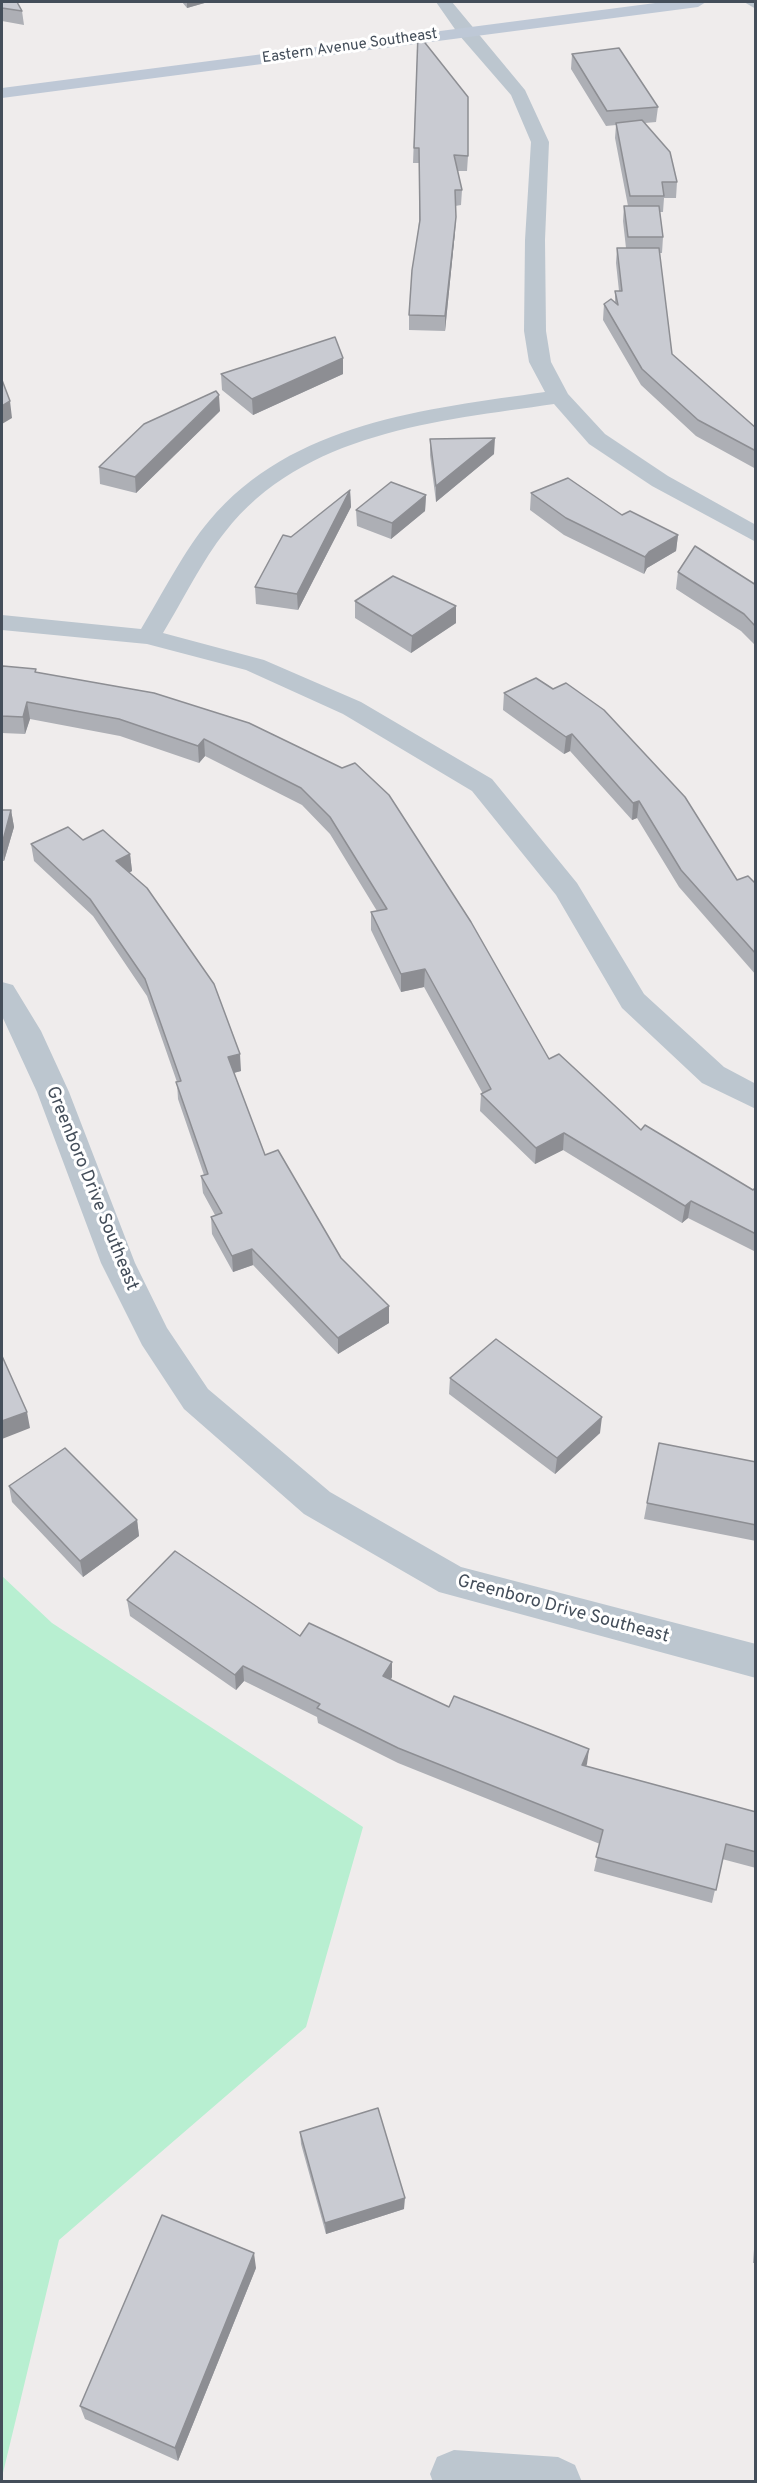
<!DOCTYPE html>
<style>
body{margin:0}
#map{position:relative;width:757px;height:2483px;overflow:hidden;background:#efecec;font-family:Overpass,sans-serif}
canvas{display:block}
.frame{position:absolute;inset:0;border:3px solid #444e5a;pointer-events:none}
</style>
<div id="map">
<canvas width="757" height="2483"></canvas>
<div class="frame"></div>
</div>
<script>
const g = document.querySelector('canvas').getContext('2d');
g.lineJoin = 'round';
function paint(path, color) { g.fillStyle = color; g.fill(path, 'evenodd'); }
function trace(path, color, width, dash) { g.strokeStyle = color; g.lineWidth = width; g.lineCap = dash ? 'butt' : 'round'; g.setLineDash(dash || []); g.stroke(path); }
function label(font, color, halo, rows, align = 'center') {
  g.font = font + ' Overpass,sans-serif'; g.lineWidth = 6; g.setLineDash([]); g.textBaseline = 'middle'; g.strokeStyle = halo; g.fillStyle = color; for (const [text, x, y, turn = 0] of rows) {
    g.save(); g.translate(x, y); g.rotate((+turn || 0) * Math.PI / 180); g.textAlign = isNaN(turn) ? turn : align; if (halo) g.strokeText(text, 0, 0); g.fillText(text, 0, 0); g.restore();
  }
}
paint(new Path2D(`
 M 2,1576 L 52,1623 L 363,1827 L 306,2027 L 59,2240 L 2,2477 Z`), '#b8efd1');
paint(new Path2D(`
 M 436,2 L 452,2 L 525,90 L 549,142 L 545,240 L 546,331 L 551,362 L 568,394 L 605,434 L 668,476 L 756,525 L 756,542 L 652,486 L 589,444 L 554,404 C 438,421 303,432 225,532 C 203,559 182,602 163,633 L 264,660 L 361,702 L 492,779 L 577,883 L 644,994 L 724,1067 L 756,1084 L 756,1109 L 702,1083 L 622,1008 L 556,895 L 472,791 L 343,714 L 246,670 L 147,644 L 2,630 L 2,615 L 141,629 C 161,596 185,549 209,521 C 292,422 426,409 545,392 L 529,362 L 524,331 L 525,240 L 531,142 L 511,95 L 459,35 Z
 M 744,2 L 756,2 L 756,9 Z
 M 2,982 L 13,985 L 41,1031 L 69,1092 L 135,1263 L 167,1328 L 208,1389 L 330,1492 L 461,1567 L 756,1644 L 756,1678 L 439,1592 L 304,1514 L 184,1409 L 142,1345 L 101,1263 L 37,1092 L 2,1016 Z
 M 454,2450 L 558,2457 L 575,2465 L 582,2482 L 433,2482 L 430,2474 L 437,2457 Z`), '#bcc6cf');
paint(new Path2D(`
 M 663,2 L 706,2 L 698,7 L 2,98 L 2,88 Z`), '#bec8d6');
paint(new Path2D(`
 M 2,2 L 22,11 L 24,25 L 2,21 Z
 M 182,2 L 208,2 L 187,8 Z
 M 418,34 L 468,156 L 467,171 L 457,171 L 462,190 L 461,205 L 455,206 L 455,232 L 445,331 L 409,330 L 409,315 L 419,222 L 419,163 L 413,163 Z
 M 572,54 L 658,107 L 656,122 L 645,123 L 677,182 L 676,198 L 664,198 L 663,212 L 660,212 L 663,237 L 662,253 L 659,253 L 672,354 L 756,428 L 756,469 L 696,436 L 641,385 L 603,320 L 604,304 L 615,302 L 615,291 L 619,291 L 616,263 L 617,248 L 626,248 L 623,221 L 624,206 L 628,206 L 615,138 L 616,125 L 606,126 L 571,69 Z
 M 343,358 L 343,374 L 253,415 L 222,390 L 221,374 Z
 M 220,411 L 136,493 L 100,484 L 99,467 Z
 M 430,439 L 494,454 L 436,502 L 430,455 Z
 M 350,490 L 351,507 L 298,610 L 256,604 L 255,587 Z
 M 531,493 L 622,515 L 678,535 L 676,551 L 647,568 L 644,574 L 564,535 L 530,510 Z
 M 426,495 L 425,511 L 391,539 L 357,526 L 356,510 Z
 M 678,572 L 756,585 L 756,646 L 741,631 L 676,589 Z
 M 355,601 L 456,606 L 456,623 L 411,653 L 355,618 Z
 M 2,668 L 36,672 L 249,723 L 549,1059 L 641,1130 L 753,1190 L 756,1187 L 756,1252 L 688,1218 L 682,1223 L 563,1150 L 535,1164 L 480,1111 L 481,1094 L 483,1094 L 424,987 L 401,992 L 371,930 L 371,912 L 377,911 L 330,834 L 302,805 L 205,756 L 199,763 L 120,736 L 30,719 L 25,734 L 2,733 Z
 M 536,678 L 737,880 L 756,884 L 756,975 L 679,887 L 637,818 L 632,820 L 570,751 L 564,754 L 503,710 L 504,693 Z
 M 2,810 L 11,810 L 14,827 L 4,861 L 2,861 Z
 M 83,840 L 130,854 L 132,871 L 129,873 L 241,1071 L 234,1073 L 265,1155 L 341,1258 L 389,1306 L 389,1323 L 338,1354 L 253,1265 L 233,1272 L 212,1234 L 211,1217 L 215,1215 L 203,1193 L 201,1176 L 204,1175 L 178,1099 L 177,1082 L 147,996 L 93,916 L 34,861 L 31,844 Z
 M 450,1378 L 600,1433 L 555,1474 L 449,1394 Z
 M 756,1462 L 756,1541 L 644,1519 L 647,1503 Z
 M 9,1486 L 137,1520 L 139,1536 L 83,1577 L 12,1502 Z
 M 127,1600 L 300,1636 L 392,1677 L 391,1680 L 449,1707 L 589,1749 L 586,1766 L 756,1812 L 756,1868 L 722,1859 L 712,1903 L 594,1871 L 600,1844 L 398,1763 L 318,1723 L 317,1717 L 244,1681 L 236,1690 L 130,1616 Z
 M 300,2132 L 404,2209 L 326,2234 L 301,2144 Z
 M 756,2221 L 756,2263 L 753,2263 Z
 M 256,2268 L 178,2461 L 85,2419 L 80,2406 Z`), '#adafb5');
paint(new Path2D(`
 M 187,2 L 208,2 L 187,8 Z
 M 456,217 L 455,232 L 445,331 L 445,316 Z
 M 343,358 L 343,374 L 253,415 L 252,399 Z
 M 219,395 L 220,411 L 136,493 L 135,477 Z
 M 10,401 L 12,418 L 2,424 L 2,406 Z
 M 495,438 L 494,454 L 436,502 L 436,486 Z
 M 350,490 L 351,507 L 298,610 L 297,594 Z
 M 426,495 L 425,511 L 391,539 L 392,523 Z
 M 678,535 L 676,551 L 647,568 L 644,574 L 645,557 L 649,552 Z
 M 456,606 L 456,623 L 411,653 L 412,636 Z
 M 27,702 L 30,719 L 25,734 L 23,717 Z
 M 572,734 L 570,751 L 564,754 L 566,737 Z
 M 204,739 L 205,756 L 199,763 L 198,746 Z
 M 639,801 L 637,818 L 632,820 L 633,803 Z
 M 11,810 L 14,827 L 4,861 L 2,844 Z
 M 130,854 L 132,871 L 118,878 L 116,861 Z
 M 425,969 L 424,987 L 401,992 L 401,974 Z
 M 240,1054 L 241,1071 L 229,1074 L 228,1057 Z
 M 564,1133 L 563,1150 L 535,1164 L 536,1148 Z
 M 691,1201 L 688,1218 L 682,1223 L 685,1206 Z
 M 252,1249 L 253,1265 L 233,1272 L 232,1256 Z
 M 389,1306 L 389,1323 L 338,1354 L 338,1338 Z
 M 27,1412 L 30,1428 L 2,1439 L 2,1421 Z
 M 602,1417 L 600,1433 L 555,1474 L 557,1458 Z
 M 137,1520 L 139,1536 L 83,1577 L 80,1561 Z
 M 392,1662 L 392,1677 L 383,1691 L 383,1676 Z
 M 243,1666 L 244,1681 L 236,1690 L 235,1675 Z
 M 589,1749 L 587,1764 L 580,1780 L 582,1765 Z
 M 405,2198 L 404,2209 L 326,2234 L 325,2223 Z
 M 254,2253 L 256,2268 L 178,2461 L 175,2448 Z`), '#8d8e93');
const building = new Path2D(`
 M 2,2 L 17,2 L 22,11 L 2,8 Z
 M 418,34 L 468,97 L 468,156 L 454,155 L 462,190 L 455,190 L 456,217 L 445,316 L 409,315 L 412,270 L 420,220 L 419,148 L 414,148 Z
 M 619,48 L 658,107 L 607,111 L 572,54 Z
 M 642,120 L 670,152 L 677,182 L 662,182 L 664,196 L 630,196 L 616,123 Z
 M 624,206 L 659,206 L 663,237 L 628,237 Z
 M 617,248 L 659,248 L 672,354 L 756,428 L 756,451 L 698,420 L 642,369 L 604,304 L 611,299 L 618,305 L 615,291 L 622,291 Z
 M 335,337 L 343,358 L 252,399 L 221,374 Z
 M 2,380 L 10,401 L 2,406 Z
 M 216,391 L 219,395 L 135,477 L 99,467 L 144,424 Z
 M 495,438 L 436,486 L 430,439 Z
 M 568,478 L 622,515 L 630,511 L 678,535 L 649,552 L 645,557 L 566,518 L 531,493 Z
 M 391,482 L 426,495 L 392,523 L 356,510 Z
 M 350,490 L 297,594 L 255,587 L 283,535 L 291,537 Z
 M 695,546 L 756,585 L 756,627 L 744,614 L 678,572 Z
 M 393,576 L 456,606 L 412,636 L 355,601 Z
 M 3,666 L 36,669 L 35,672 L 154,693 L 249,723 L 342,768 L 355,763 L 389,795 L 471,922 L 549,1059 L 559,1054 L 641,1130 L 645,1125 L 753,1190 L 756,1187 L 756,1234 L 691,1201 L 685,1206 L 564,1133 L 536,1148 L 481,1094 L 491,1089 L 425,969 L 401,974 L 371,912 L 387,909 L 330,817 L 301,788 L 204,739 L 198,746 L 119,719 L 27,702 L 23,717 L 2,716 L 2,668 Z
 M 536,678 L 553,689 L 566,683 L 604,710 L 685,797 L 737,880 L 748,876 L 756,884 L 756,954 L 681,870 L 639,801 L 633,803 L 572,734 L 566,737 L 504,693 Z
 M 2,810 L 11,810 L 2,844 Z
 M 68,827 L 83,840 L 103,830 L 130,854 L 116,861 L 147,888 L 214,984 L 240,1054 L 228,1057 L 265,1155 L 278,1150 L 341,1258 L 389,1306 L 338,1338 L 252,1249 L 232,1256 L 211,1217 L 222,1213 L 201,1176 L 208,1174 L 176,1082 L 181,1081 L 145,979 L 90,899 L 31,844 Z
 M 496,1339 L 602,1417 L 557,1458 L 450,1378 Z
 M 2,1356 L 27,1412 L 2,1421 Z
 M 659,1443 L 756,1462 L 756,1525 L 647,1503 Z
 M 65,1448 L 137,1520 L 80,1561 L 9,1486 Z
 M 175,1551 L 300,1636 L 309,1623 L 392,1662 L 383,1676 L 449,1707 L 454,1696 L 589,1749 L 582,1765 L 756,1812 L 756,1852 L 726,1844 L 716,1890 L 596,1857 L 603,1830 L 398,1748 L 317,1708 L 320,1704 L 243,1666 L 235,1675 L 127,1600 Z
 M 378,2108 L 405,2198 L 325,2223 L 300,2132 Z
 M 162,2215 L 254,2253 L 175,2448 L 80,2406 Z`);
paint(building, '#c9cbd2');
trace(building, '#8d8e93', 1.5);
label('15px', '#444e5a', '#fff', [
 ["Eastern Avenue Southeast",350,47,-8]
]);
label('18px', '#444e5a', '#fff', [
 ["Greenboro Drive Southeast",91,1189,68],
 ["Greenboro Drive Southeast",563,1610,15]
]);
</script>
